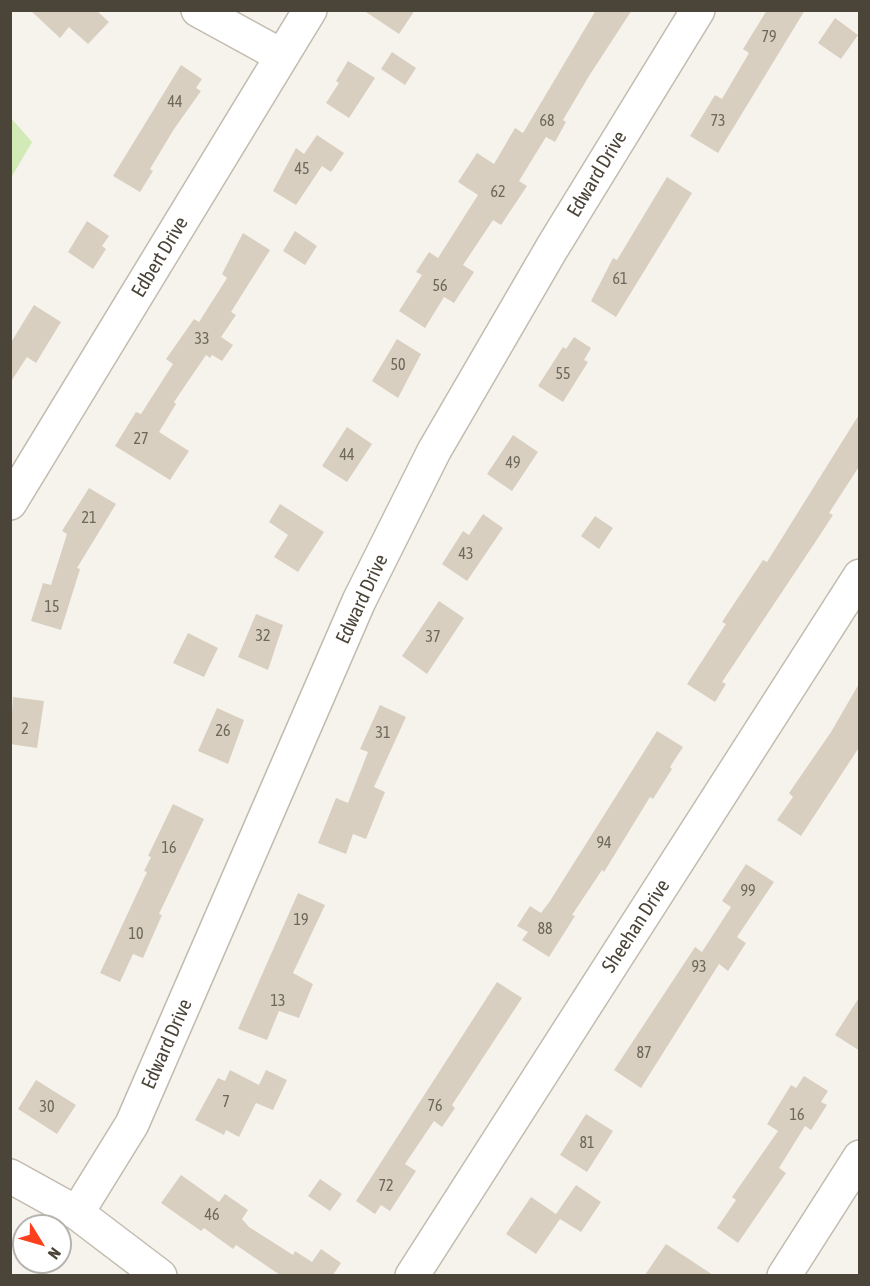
<!DOCTYPE html>
<style>
body{margin:0}
#map{position:relative;width:870px;height:1286px;overflow:hidden;background:#f6f3ec;font-family:"Asap Condensed",sans-serif}
canvas{display:block}
.frame{position:absolute;inset:0;border:12px solid #4b4439;pointer-events:none}
.north{position:absolute;left:12px;top:1214px;width:60px;height:60px;box-sizing:border-box;background:#fff;border:2px solid #b7b4b0;border-radius:50%;rotate:127deg;font-size:16px;font-weight:700;line-height:24px;text-align:center;color:#4b4439}
.north::after{content:'';display:block;margin:auto;width:21px;height:27px;background:#fc3f1d;clip-path:polygon(50% 0,100% 100%,50% 72%,0 100%)}
</style>
<div id="map">
<canvas width="870" height="1286"></canvas>
<div class="frame"></div>
<div class="north">N</div>
</div>
<script>
const g = document.querySelector('canvas').getContext('2d');
g.lineJoin = 'round';
function paint(path, color) { g.fillStyle = color; g.fill(path, 'evenodd'); }
function trace(path, color, width, dash) { g.strokeStyle = color; g.lineWidth = width; g.lineCap = dash ? 'butt' : 'round'; g.setLineDash(dash || []); g.stroke(path); }
function label(font, color, halo, rows, align = 'center') {
  g.font = font + ' "Asap Condensed",sans-serif'; g.lineWidth = 5; g.setLineDash([]); g.textBaseline = 'middle'; g.strokeStyle = halo; g.fillStyle = color; for (const [text, x, y, turn = 0] of rows) {
    g.save(); g.translate(x, y); g.rotate((+turn || 0) * Math.PI / 180); g.textAlign = isNaN(turn) ? turn : align; if (halo) g.strokeText(text, 0, 0); g.fillText(text, 0, 0); g.restore();
  }
}
paint(new Path2D(`
 M 10,117 L 32,142 L 11,178 L 10,178 Z`), '#d2eab5');
paint(new Path2D(`
 M 30,10 L 96,10 L 109,22 L 88,44 L 69,27 L 60,38 Z
 M 363,10 L 415,10 L 399,34 Z
 M 596,10 L 632,10 L 589,76 L 563,120 L 566,122 L 555,142 L 546,137 L 519,181 L 527,186 L 501,225 L 493,220 L 463,265 L 474,272 L 454,303 L 444,297 L 425,328 L 399,311 L 422,275 L 416,272 L 429,252 L 438,258 L 478,195 L 458,182 L 477,153 L 494,164 L 515,128 L 523,133 Z
 M 767,10 L 805,10 L 718,153 L 690,136 L 715,95 L 722,99 L 749,53 L 743,49 Z
 M 835,18 L 858,35 L 841,59 L 818,43 Z
 M 392,52 L 416,68 L 405,85 L 381,69 Z
 M 348,61 L 375,78 L 349,118 L 326,103 L 339,83 L 336,81 Z
 M 181,65 L 202,79 L 196,88 L 201,91 L 174,129 L 150,169 L 153,171 L 140,192 L 113,176 Z
 M 317,135 L 344,153 L 331,172 L 322,166 L 296,205 L 273,191 L 296,148 L 304,154 Z
 M 667,177 L 692,193 L 616,317 L 591,301 L 613,258 L 617,260 Z
 M 87,221 L 109,236 L 102,246 L 106,249 L 93,269 L 68,252 Z
 M 295,231 L 317,246 L 305,265 L 283,251 Z
 M 243,233 L 270,250 L 231,312 L 236,315 L 221,337 L 233,345 L 222,361 L 212,355 L 210,358 L 206,355 L 174,402 L 176,404 L 159,432 L 189,451 L 170,480 L 115,446 L 136,412 L 141,414 L 173,364 L 166,359 L 194,319 L 199,322 L 227,278 L 222,274 Z
 M 34,305 L 61,322 L 36,363 L 27,357 L 10,383 L 10,344 Z
 M 574,337 L 591,348 L 584,360 L 588,362 L 563,402 L 538,386 L 563,347 L 566,349 Z
 M 397,339 L 421,354 L 398,398 L 372,381 Z
 M 860,413 L 860,465 L 829,513 L 833,515 L 820,535 L 722,682 L 726,684 L 715,702 L 687,684 L 726,624 L 722,622 L 763,560 L 767,562 Z
 M 347,427 L 372,444 L 347,482 L 322,466 Z
 M 513,435 L 538,452 L 512,491 L 487,474 Z
 M 89,488 L 116,504 L 77,568 L 80,569 L 61,630 L 31,621 L 43,583 L 51,585 L 67,534 L 62,531 Z
 M 280,504 L 324,532 L 298,572 L 274,557 L 288,535 L 269,522 Z
 M 483,514 L 503,528 L 467,581 L 442,564 L 463,531 L 469,535 Z
 M 595,516 L 613,528 L 599,549 L 581,536 Z
 M 439,601 L 464,618 L 427,674 L 402,656 Z
 M 256,614 L 283,625 L 268,670 L 238,657 Z
 M 188,633 L 218,648 L 204,677 L 173,663 Z
 M 860,682 L 860,746 L 801,836 L 777,820 L 793,797 L 789,793 L 831,732 Z
 M 13,697 L 44,701 L 37,748 L 10,744 Z
 M 380,705 L 406,717 L 374,787 L 385,792 L 366,839 L 353,834 L 346,854 L 318,843 L 336,798 L 348,803 L 368,752 L 360,749 Z
 M 217,708 L 244,720 L 228,764 L 198,751 Z
 M 657,731 L 683,747 L 670,767 L 672,769 L 653,799 L 650,797 L 604,872 L 602,870 L 572,915 L 575,916 L 549,957 L 522,940 L 528,932 L 517,926 L 530,906 L 541,913 L 550,901 Z
 M 173,804 L 204,819 L 159,914 L 162,915 L 143,958 L 133,954 L 120,982 L 100,973 L 147,872 L 144,871 L 151,857 L 148,856 Z
 M 746,864 L 774,882 L 737,937 L 746,943 L 728,971 L 719,964 L 641,1088 L 614,1070 L 695,947 L 702,952 L 731,907 L 722,901 Z
 M 298,893 L 325,905 L 293,973 L 313,984 L 299,1018 L 279,1011 L 267,1040 L 238,1029 Z
 M 497,982 L 522,998 L 452,1105 L 455,1108 L 442,1127 L 434,1121 L 405,1164 L 416,1171 L 390,1211 L 381,1205 L 375,1214 L 356,1201 Z
 M 860,996 L 860,1051 L 835,1035 Z
 M 230,1070 L 259,1085 L 266,1070 L 287,1080 L 273,1110 L 256,1103 L 239,1137 L 226,1130 L 224,1135 L 195,1120 L 218,1078 L 225,1081 Z
 M 804,1076 L 828,1091 L 821,1102 L 827,1105 L 811,1130 L 805,1126 L 779,1168 L 786,1173 L 738,1243 L 717,1228 L 736,1200 L 732,1197 L 778,1131 L 767,1124 L 791,1085 L 796,1088 Z
 M 36,1080 L 76,1105 L 57,1134 L 18,1109 Z
 M 586,1114 L 613,1131 L 587,1172 L 560,1155 Z
 M 181,1175 L 219,1202 L 225,1194 L 248,1210 L 242,1219 L 249,1227 L 293,1255 L 295,1251 L 312,1262 L 321,1249 L 341,1263 L 333,1275 L 280,1275 L 236,1245 L 233,1249 L 204,1228 L 201,1231 L 161,1203 Z
 M 320,1179 L 342,1194 L 330,1211 L 308,1196 Z
 M 576,1185 L 601,1202 L 581,1232 L 560,1219 L 536,1254 L 506,1234 L 531,1197 L 556,1214 Z
 M 666,1244 L 713,1275 L 645,1275 Z`), '#d8cfc1');
const minor = new Path2D(`
 M 198,10 L 282,56
 M 10,503 L 310,10
 M 10,1176 L 77,1213 L 160,1276
 M 77,1213 L 132,1124 L 359,601 L 434,451 L 552,248 L 698,10
 M 412,1276 L 860,576
 M 784,1276 L 860,1157`);
trace(minor, '#c2bbae', 36);
trace(minor, '#fff', 33);
label('16px', '#6e675b', null, [
 ["79",769,37],
 ["44",175,102],
 ["68",547,121],
 ["73",718,121],
 ["45",302,169],
 ["62",498,192],
 ["61",620,279],
 ["56",440,286],
 ["33",202,339],
 ["50",398,365],
 ["55",563,374],
 ["27",141,439],
 ["44",347,455],
 ["49",513,463],
 ["21",89,518],
 ["43",466,554],
 ["15",52,607],
 ["32",263,636],
 ["37",433,637],
 ["2",25,729],
 ["26",223,731],
 ["31",383,733],
 ["94",604,843],
 ["16",169,848],
 ["99",748,891],
 ["19",301,920],
 ["88",545,929],
 ["10",136,934],
 ["93",699,967],
 ["13",278,1001],
 ["87",644,1053],
 ["7",226,1102],
 ["76",435,1106],
 ["30",47,1107],
 ["16",797,1115],
 ["81",587,1143],
 ["72",386,1186],
 ["46",212,1215]
]);
label('20px', '#4b4439', '#fff', [
 ["Edward Drive",597,174,-59],
 ["Edbert Drive",160,257,-59],
 ["Edward Drive",362,599,-65],
 ["Sheehan Drive",636,926,-57],
 ["Edward Drive",167,1044,-66]
]);
</script>
